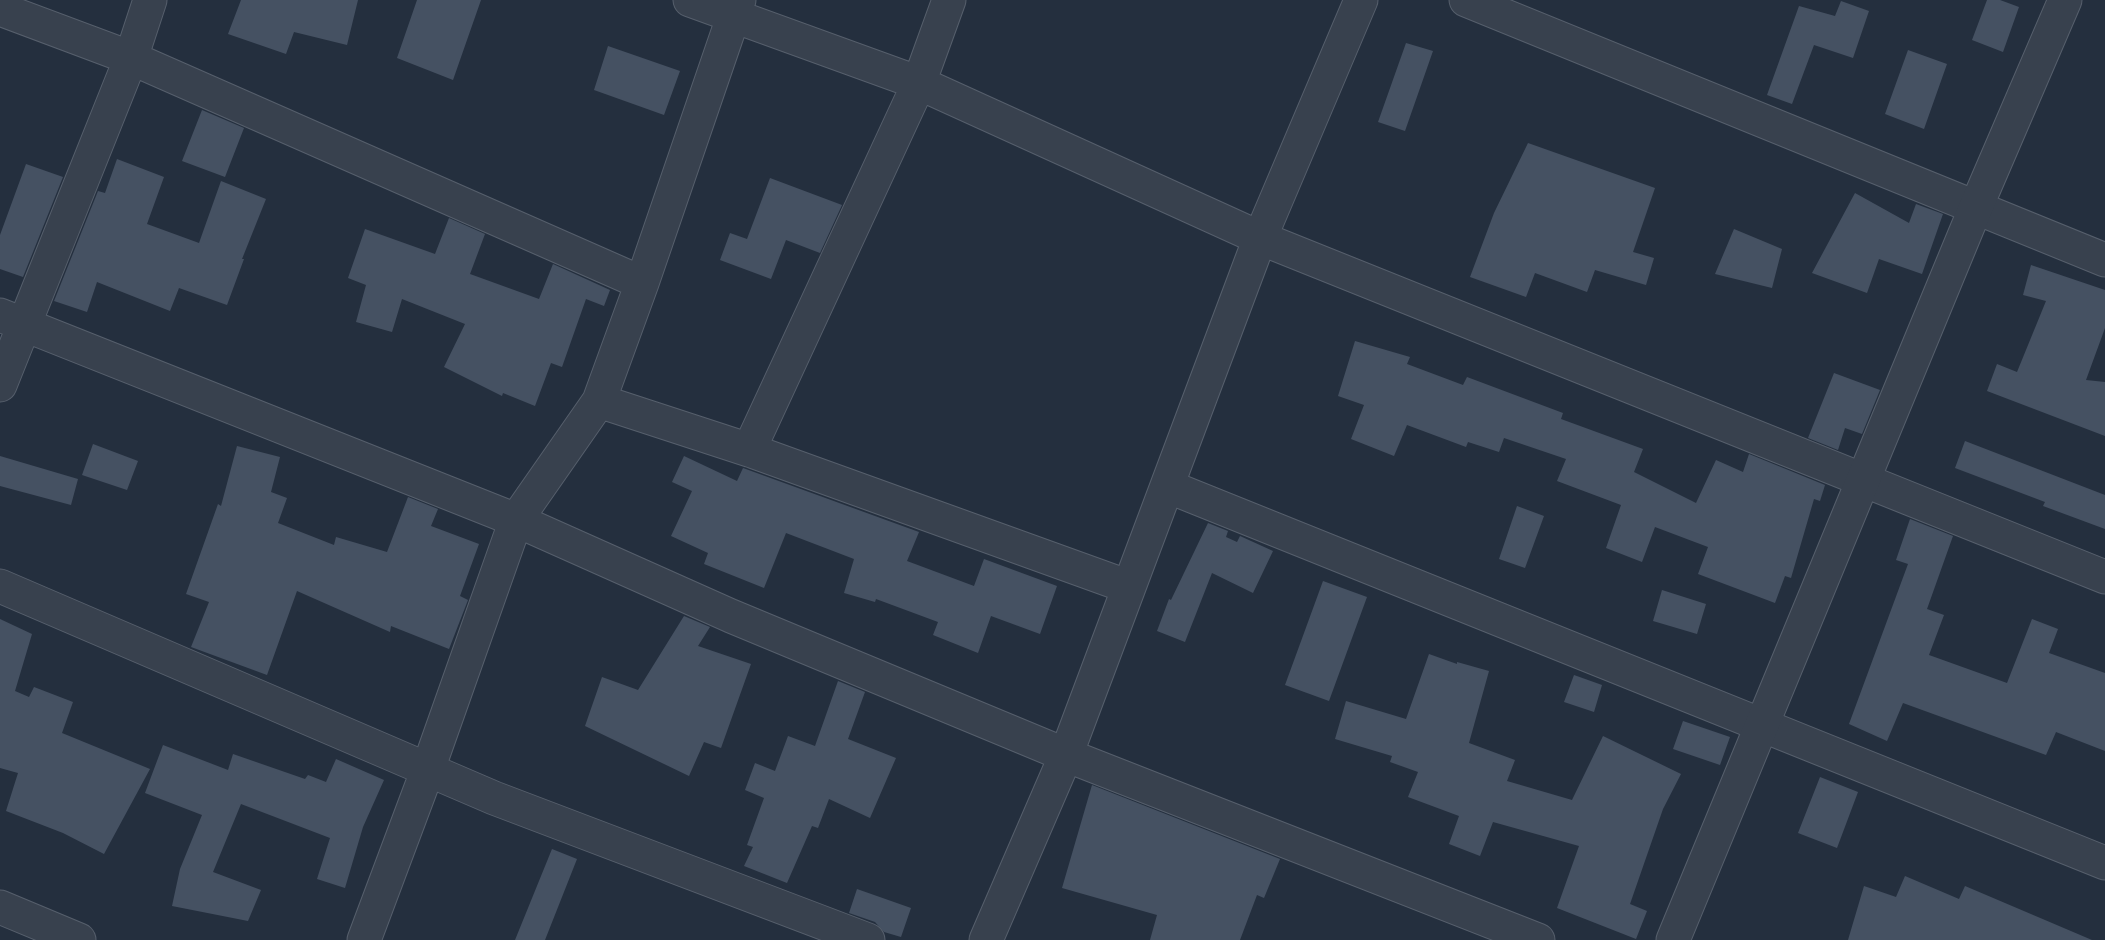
<!DOCTYPE html>
<style>
body{margin:0}
canvas{display:block;background:#242f3e}
</style>
<canvas width="2105" height="940"></canvas>
<script>
const g = document.querySelector('canvas').getContext('2d');
g.lineJoin = 'round';
function paint(path, color) { g.fillStyle = color; g.fill(path, 'evenodd'); }
function trace(path, color, width, dash) { g.strokeStyle = color; g.lineWidth = width; g.lineCap = dash ? 'butt' : 'round'; g.setLineDash(dash || []); g.stroke(path); }
paint(new Path2D(`
 M 241,0 L 358,0 L 347,45 L 294,32 L 286,54 L 228,34 Z
 M 417,0 L 481,0 L 453,80 L 397,58 Z
 M 1987,0 L 2000,0 L 2019,7 L 2003,52 L 1972,40 Z
 M 1841,1 L 1869,11 L 1853,58 L 1814,45 L 1792,104 L 1767,95 L 1799,6 L 1835,16 Z
 M 1406,43 L 1433,51 L 1405,131 L 1378,122 Z
 M 608,46 L 680,71 L 664,115 L 594,90 Z
 M 1908,50 L 1947,64 L 1924,129 L 1885,114 Z
 M 202,110 L 244,128 L 225,177 L 182,161 Z
 M 1528,143 L 1655,188 L 1633,252 L 1654,258 L 1646,285 L 1595,270 L 1587,292 L 1535,273 L 1526,297 L 1470,277 L 1494,213 Z
 M 117,159 L 164,177 L 147,224 L 199,243 L 221,181 L 266,199 L 242,259 L 244,259 L 227,305 L 179,288 L 170,311 L 97,282 L 87,312 L 54,301 L 98,191 L 105,193 Z
 M 26,164 L 63,177 L 23,277 L 0,269 L 0,235 Z
 M 770,178 L 842,205 L 820,253 L 786,240 L 771,279 L 720,260 L 730,233 L 747,239 Z
 M 1855,193 L 1909,223 L 1916,204 L 1943,214 L 1922,274 L 1879,259 L 1867,293 L 1812,273 Z
 M 449,218 L 485,234 L 470,274 L 539,299 L 553,264 L 610,290 L 604,306 L 586,299 L 562,367 L 551,363 L 535,406 L 503,393 L 502,396 L 444,367 L 465,324 L 402,299 L 392,332 L 356,322 L 366,285 L 348,278 L 365,229 L 435,254 Z
 M 1734,229 L 1782,249 L 1772,288 L 1715,274 Z
 M 2031,265 L 2105,290 L 2105,328 L 2086,380 L 2105,382 L 2105,436 L 1987,391 L 1997,364 L 2017,372 L 2046,301 L 2023,295 Z
 M 1355,341 L 1410,357 L 1407,364 L 1463,385 L 1467,377 L 1563,413 L 1561,419 L 1643,449 L 1634,472 L 1696,503 L 1716,460 L 1743,472 L 1749,454 L 1825,485 L 1820,501 L 1814,499 L 1791,578 L 1785,576 L 1775,603 L 1698,574 L 1708,547 L 1655,527 L 1642,562 L 1606,548 L 1621,505 L 1557,481 L 1566,459 L 1504,438 L 1499,452 L 1468,442 L 1466,447 L 1407,425 L 1394,456 L 1351,439 L 1364,405 L 1338,396 Z
 M 1834,373 L 1880,390 L 1862,434 L 1845,428 L 1838,450 L 1808,438 Z
 M 1965,441 L 2105,495 L 2105,529 L 2043,506 L 2045,502 L 1955,468 Z
 M 93,444 L 138,461 L 127,490 L 82,475 Z
 M 237,446 L 280,457 L 271,492 L 287,498 L 278,523 L 334,545 L 336,537 L 387,552 L 408,497 L 438,509 L 431,526 L 479,544 L 460,596 L 468,600 L 449,649 L 391,626 L 390,632 L 297,591 L 267,675 L 191,647 L 209,602 L 186,594 L 218,504 L 221,506 Z
 M 0,456 L 78,479 L 71,505 L 0,486 Z
 M 684,456 L 737,481 L 743,468 L 919,532 L 907,561 L 974,586 L 984,559 L 1057,586 L 1040,634 L 991,616 L 978,653 L 933,635 L 938,622 L 876,599 L 875,602 L 844,593 L 854,559 L 786,533 L 764,588 L 704,564 L 708,553 L 671,536 L 692,491 L 672,482 Z
 M 1517,506 L 1544,516 L 1525,568 L 1499,559 Z
 M 1910,519 L 1953,536 L 1927,609 L 1944,615 L 1929,655 L 2007,683 L 2032,619 L 2058,629 L 2049,653 L 2105,673 L 2105,751 L 2056,732 L 2046,755 L 1903,703 L 1887,741 L 1849,724 L 1908,564 L 1896,560 Z
 M 1208,523 L 1228,531 L 1226,537 L 1237,542 L 1240,536 L 1273,551 L 1253,593 L 1212,573 L 1185,642 L 1157,631 L 1169,599 L 1171,600 Z
 M 1323,581 L 1367,597 L 1329,701 L 1285,685 Z
 M 1662,590 L 1706,604 L 1697,634 L 1653,621 Z
 M 684,616 L 710,627 L 698,646 L 751,664 L 721,748 L 704,742 L 689,776 L 585,726 L 602,677 L 638,690 Z
 M 0,619 L 32,634 L 15,691 L 29,697 L 34,687 L 73,702 L 62,733 L 150,769 L 104,854 L 63,833 L 6,811 L 18,773 L 0,768 Z
 M 1429,654 L 1457,664 L 1457,662 L 1489,671 L 1469,743 L 1515,760 L 1507,781 L 1572,800 L 1603,736 L 1681,774 L 1663,809 L 1630,904 L 1647,911 L 1636,939 L 1557,908 L 1579,846 L 1493,822 L 1480,856 L 1449,844 L 1459,816 L 1408,797 L 1418,772 L 1390,762 L 1392,756 L 1335,739 L 1346,701 L 1406,719 Z
 M 1574,675 L 1602,685 L 1594,712 L 1564,702 Z
 M 838,681 L 865,692 L 848,739 L 896,758 L 870,818 L 829,799 L 818,828 L 812,826 L 787,883 L 744,866 L 753,847 L 747,845 L 764,798 L 745,790 L 755,763 L 775,771 L 788,736 L 815,746 Z
 M 1683,721 L 1730,737 L 1720,765 L 1673,749 Z
 M 163,745 L 228,770 L 233,754 L 305,779 L 308,775 L 326,782 L 336,759 L 384,780 L 363,827 L 345,888 L 317,879 L 330,838 L 241,804 L 213,872 L 261,890 L 248,921 L 172,906 L 180,869 L 202,815 L 145,793 Z
 M 1820,777 L 1858,792 L 1837,848 L 1798,833 Z
 M 1092,785 L 1280,859 L 1264,898 L 1257,895 L 1240,940 L 1150,940 L 1157,915 L 1062,888 Z
 M 552,849 L 577,859 L 545,940 L 515,940 Z
 M 1905,876 L 1959,899 L 1965,886 L 2092,940 L 1848,940 L 1864,886 L 1896,897 Z
 M 857,889 L 911,908 L 901,937 L 884,932 L 875,922 L 849,913 Z`), '#455162');
const minor = new Path2D(`
 M 690,0 L 919,83 L 1260,238 L 2105,577
 M 1466,0 L 2105,260
 M 0,9 L 131,58 L 642,283
 M 0,315 L 516,520 L 731,616 L 1066,755 L 1538,940
 M 0,385 L 131,58 L 150,0
 M 599,401 L 749,450 L 1129,587
 M 749,450 L 919,83 L 949,0
 M 1167,486 L 2105,863
 M 0,586 L 494,798 L 868,940
 M 0,907 L 79,940
 M 364,940 L 428,769 L 516,520 L 599,401 L 642,283 L 739,0
 M 986,940 L 1066,755 L 1260,238 L 1361,0`);
const tertiary = new Path2D(`
 M 1673,940 L 1976,207 L 2065,0`);
trace(minor, '#565f6c', 35);
trace(tertiary, '#565f6c', 35);
trace(minor, '#38414e', 33);
trace(tertiary, '#38414e', 33);
</script>
